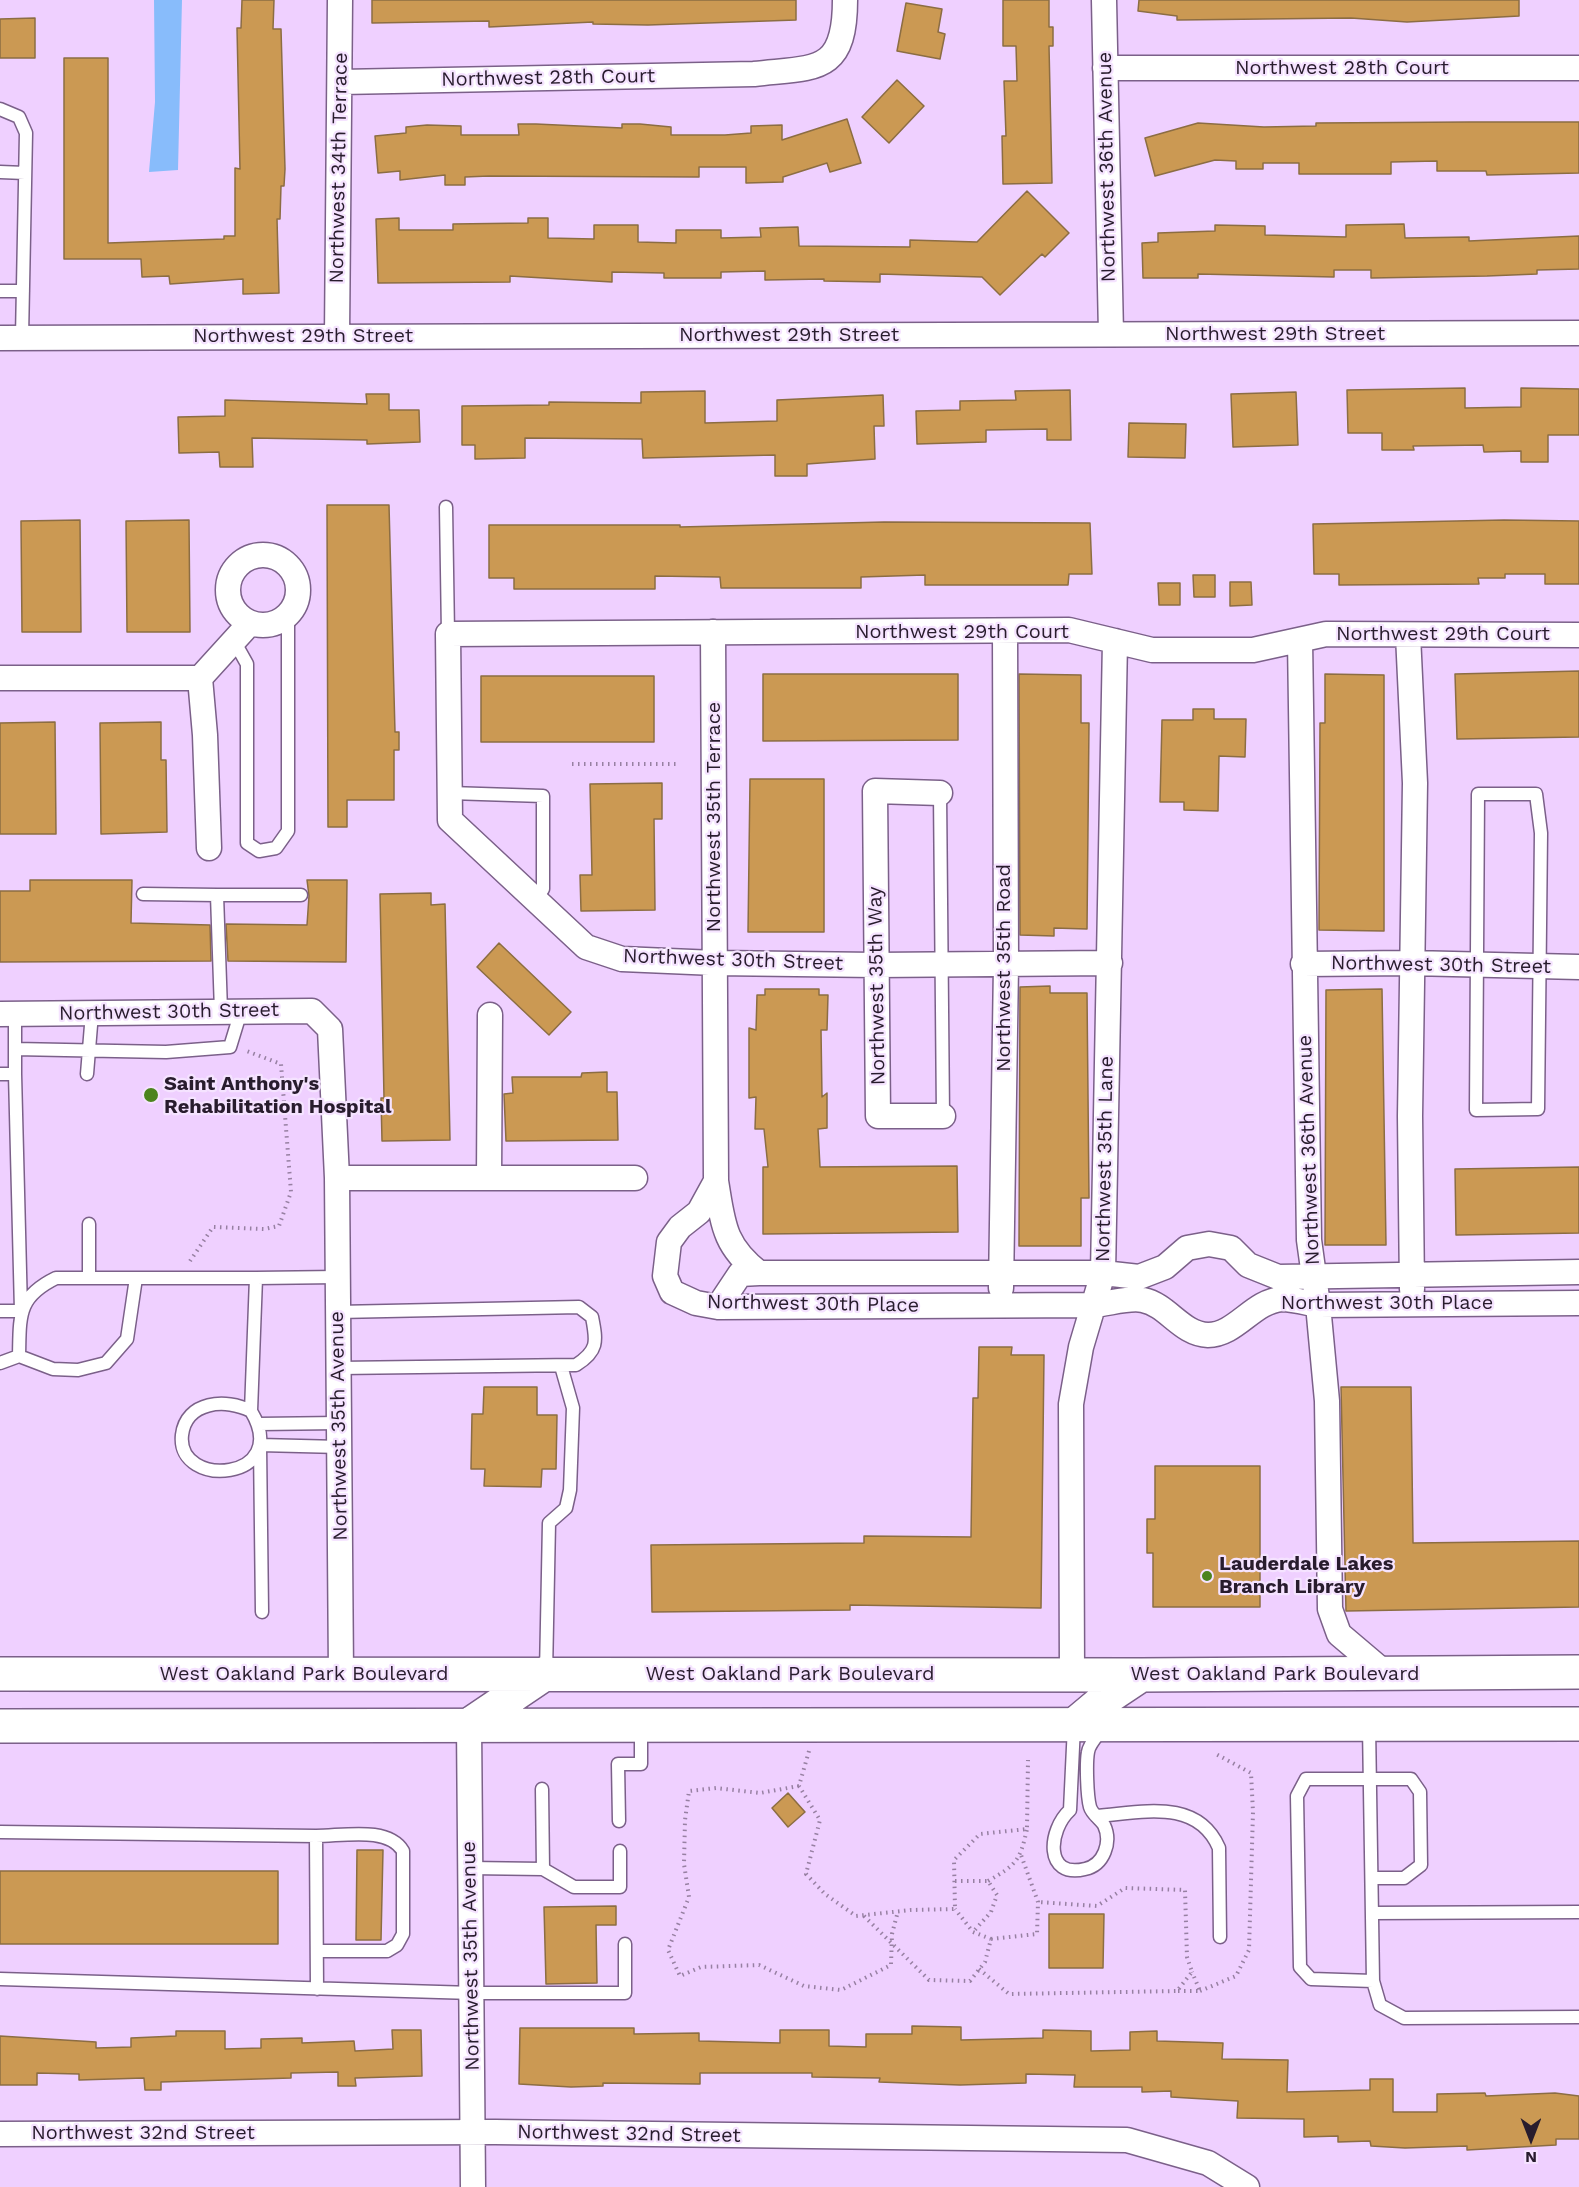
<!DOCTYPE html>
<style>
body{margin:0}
#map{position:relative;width:1579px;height:2187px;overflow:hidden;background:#efd0ff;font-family:"Work Sans",sans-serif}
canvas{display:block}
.north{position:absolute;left:1501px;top:2109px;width:60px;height:60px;-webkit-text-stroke:4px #f5e3ff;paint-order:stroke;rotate:180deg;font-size:16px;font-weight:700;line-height:24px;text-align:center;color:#281c2d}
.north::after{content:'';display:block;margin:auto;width:21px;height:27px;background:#281c2d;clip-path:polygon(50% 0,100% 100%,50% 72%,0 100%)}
</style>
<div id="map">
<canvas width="1579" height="2187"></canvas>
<div class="north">N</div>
</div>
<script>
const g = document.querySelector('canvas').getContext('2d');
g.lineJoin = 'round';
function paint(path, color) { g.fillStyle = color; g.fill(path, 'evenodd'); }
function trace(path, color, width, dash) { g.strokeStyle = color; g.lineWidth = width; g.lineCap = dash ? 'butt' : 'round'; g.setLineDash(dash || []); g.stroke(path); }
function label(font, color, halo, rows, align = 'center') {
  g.font = font + ' "Work Sans",sans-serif'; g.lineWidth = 4.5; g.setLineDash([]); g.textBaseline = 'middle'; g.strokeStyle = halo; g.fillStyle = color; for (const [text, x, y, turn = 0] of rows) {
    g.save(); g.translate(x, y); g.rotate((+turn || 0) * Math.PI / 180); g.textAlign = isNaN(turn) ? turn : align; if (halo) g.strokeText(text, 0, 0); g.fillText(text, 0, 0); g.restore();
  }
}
paint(new Path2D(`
 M 154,0 L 182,0 L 178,170 L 149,172 L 155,102 Z`), '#88bcfb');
const building = new Path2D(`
 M 242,0 L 274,0 L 273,29 L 281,29 L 285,169 L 284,186 L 281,186 L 280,219 L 277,219 L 279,293 L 243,294 L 243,279 L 170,284 L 169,276 L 142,277 L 141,259 L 64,259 L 64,58 L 108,58 L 108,243 L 224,239 L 224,236 L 235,236 L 235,168 L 240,169 L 237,28 L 241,28 Z
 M 372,0 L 796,0 L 796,20 L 648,25 L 593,24 L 593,22 L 489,27 L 489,21 L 372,23 Z
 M 1003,0 L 1049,0 L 1049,27 L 1053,27 L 1053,46 L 1049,46 L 1052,183 L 1003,184 L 1002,136 L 1006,136 L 1004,81 L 1017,81 L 1016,46 L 1003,46 Z
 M 1139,0 L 1519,0 L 1519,16 L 1407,22 L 1351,18 L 1177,20 L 1177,16 L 1138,11 Z
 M 906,3 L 942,9 L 938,32 L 945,34 L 940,59 L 897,51 Z
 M 35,18 L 35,58 L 0,58 L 0,19 Z
 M 897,80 L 924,106 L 889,143 L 862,117 Z
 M 847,119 L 861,163 L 830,172 L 827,163 L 783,177 L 783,182 L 746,183 L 746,167 L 699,167 L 699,177 L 489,176 L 465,177 L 465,185 L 445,185 L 445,175 L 400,180 L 400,171 L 378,173 L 375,136 L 406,133 L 406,127 L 427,125 L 461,126 L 461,135 L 519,135 L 518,124 L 536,124 L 622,128 L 622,124 L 640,124 L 671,127 L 671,135 L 725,135 L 751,133 L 751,126 L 782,125 L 782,140 Z
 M 1470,122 L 1579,122 L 1579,173 L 1487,175 L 1486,171 L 1437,171 L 1437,161 L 1391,162 L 1391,174 L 1299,174 L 1299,163 L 1263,163 L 1263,169 L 1236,169 L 1236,161 L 1215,160 L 1155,176 L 1145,138 L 1198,123 L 1264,127 L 1316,126 L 1316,123 Z
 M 1027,191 L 1069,233 L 1045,257 L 1042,254 L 1000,295 L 982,277 L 880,274 L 880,282 L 824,281 L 824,279 L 765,280 L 765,271 L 721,272 L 721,278 L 664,278 L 664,273 L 612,272 L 612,282 L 510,276 L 510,282 L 378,283 L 376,219 L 399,218 L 399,230 L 453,230 L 453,224 L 528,223 L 528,218 L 548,218 L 548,238 L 594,239 L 594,225 L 638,225 L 638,242 L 676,243 L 676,230 L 721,230 L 721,238 L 761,237 L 760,228 L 798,227 L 799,246 L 910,247 L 910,240 L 977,242 Z
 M 1404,224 L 1405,238 L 1469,237 L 1469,241 L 1579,236 L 1579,269 L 1537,270 L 1537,274 L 1487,276 L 1371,278 L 1371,270 L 1334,270 L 1334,277 L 1198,274 L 1198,278 L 1143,278 L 1142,243 L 1158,242 L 1158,233 L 1215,231 L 1215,225 L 1265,226 L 1265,235 L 1346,237 L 1346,225 Z
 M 1465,388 L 1465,408 L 1521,407 L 1521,388 L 1579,389 L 1579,435 L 1548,435 L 1548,462 L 1521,462 L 1521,451 L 1484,452 L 1483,445 L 1413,446 L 1414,450 L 1382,450 L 1382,433 L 1348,433 L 1347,390 Z
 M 1070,390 L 1071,440 L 1047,440 L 1047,429 L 986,430 L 986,442 L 917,444 L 916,411 L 960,410 L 960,401 L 1016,400 L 1015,391 Z
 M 705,391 L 705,423 L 777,421 L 777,400 L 883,395 L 884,426 L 874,426 L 875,459 L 807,464 L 807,476 L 775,476 L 775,455 L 643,458 L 642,439 L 525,438 L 525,458 L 475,459 L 475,445 L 462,445 L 462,406 L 549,405 L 549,402 L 641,403 L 641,392 Z
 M 1296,392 L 1298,445 L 1233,447 L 1231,394 Z
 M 366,394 L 389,394 L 389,410 L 419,410 L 420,442 L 367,444 L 367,440 L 252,438 L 253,467 L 220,467 L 219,452 L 179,453 L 178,417 L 225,416 L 225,400 L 367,404 Z
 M 1129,423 L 1186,424 L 1185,458 L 1128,457 Z
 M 327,505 L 389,505 L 395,732 L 399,732 L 399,750 L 394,750 L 394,800 L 347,800 L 347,827 L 328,827 Z
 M 80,520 L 81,632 L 22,632 L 21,521 Z
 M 189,520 L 190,632 L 127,632 L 126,521 Z
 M 1504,520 L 1579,521 L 1579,584 L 1545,584 L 1545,574 L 1505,574 L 1505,578 L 1478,578 L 1479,584 L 1339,585 L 1339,574 L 1314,574 L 1313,524 Z
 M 884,522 L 1090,523 L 1092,574 L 1069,574 L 1068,585 L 925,585 L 925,575 L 861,577 L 861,588 L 721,588 L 720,577 L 655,576 L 655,589 L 514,589 L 514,578 L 489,578 L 489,525 L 680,525 L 680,527 Z
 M 1193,575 L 1215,575 L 1215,597 L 1194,597 Z
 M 1230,582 L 1251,582 L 1252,605 L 1230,606 Z
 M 1158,583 L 1180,583 L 1180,605 L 1159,605 Z
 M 1579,671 L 1579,737 L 1457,739 L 1455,674 Z
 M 763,674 L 958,674 L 958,740 L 763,741 Z
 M 1019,674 L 1081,675 L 1081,723 L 1089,723 L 1087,929 L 1054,928 L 1054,936 L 1020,935 Z
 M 1325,674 L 1384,675 L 1384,931 L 1319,930 L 1320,723 L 1325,723 Z
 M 481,676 L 654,676 L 654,742 L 481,742 Z
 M 1193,709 L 1214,709 L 1214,719 L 1246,719 L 1245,757 L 1219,756 L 1218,811 L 1184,810 L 1184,802 L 1160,802 L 1162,720 L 1193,720 Z
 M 55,722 L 56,834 L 0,834 L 0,723 Z
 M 161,722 L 161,760 L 166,760 L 167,832 L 101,834 L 100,723 Z
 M 750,779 L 824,779 L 824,932 L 748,932 Z
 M 662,783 L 662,819 L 654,819 L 655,910 L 581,911 L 580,875 L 592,875 L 590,784 Z
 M 30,880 L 132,880 L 131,923 L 210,925 L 211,961 L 0,962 L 0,891 L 30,891 Z
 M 307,880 L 347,880 L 346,962 L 228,961 L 226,924 L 307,925 L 309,896 Z
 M 431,893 L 431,905 L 445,904 L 450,1140 L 382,1141 L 381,1098 L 384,1098 L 380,894 Z
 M 499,943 L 571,1012 L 549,1035 L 477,967 Z
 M 1050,986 L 1050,993 L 1087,993 L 1089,1198 L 1081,1198 L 1081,1246 L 1019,1246 L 1020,987 Z
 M 765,989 L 819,989 L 819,995 L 828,995 L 827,1030 L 821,1030 L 822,1097 L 827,1093 L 827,1128 L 818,1129 L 820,1167 L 957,1166 L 958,1232 L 763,1234 L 763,1167 L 768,1167 L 764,1129 L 755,1129 L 756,1097 L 749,1098 L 749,1028 L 756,1030 L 757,995 L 765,995 Z
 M 1382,989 L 1386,1245 L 1325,1245 L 1326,990 Z
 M 607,1072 L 607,1092 L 617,1092 L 618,1140 L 506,1141 L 504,1094 L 513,1093 L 512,1077 L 581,1077 L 582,1073 Z
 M 1579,1167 L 1579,1233 L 1456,1235 L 1455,1169 Z
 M 979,1347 L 1012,1347 L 1011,1355 L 1044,1355 L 1041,1608 L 850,1605 L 850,1610 L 652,1612 L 651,1545 L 864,1543 L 864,1536 L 971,1537 L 973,1398 L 978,1398 Z
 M 484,1387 L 537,1387 L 537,1415 L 557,1415 L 556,1469 L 542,1469 L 541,1487 L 484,1486 L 485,1469 L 471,1469 L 472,1414 L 483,1414 Z
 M 1341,1387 L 1411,1387 L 1413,1543 L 1579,1541 L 1579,1607 L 1346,1611 Z
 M 1155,1466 L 1260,1466 L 1260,1607 L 1153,1607 L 1153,1553 L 1147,1553 L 1147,1519 L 1155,1519 Z
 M 788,1793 L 805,1812 L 788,1827 L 772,1808 Z
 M 357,1850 L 383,1850 L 381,1940 L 356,1940 Z
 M 0,1871 L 278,1871 L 278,1944 L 0,1944 Z
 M 616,1906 L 616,1925 L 596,1925 L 597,1983 L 546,1984 L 544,1907 Z
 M 1049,1914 L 1104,1914 L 1103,1968 L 1049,1968 Z
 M 912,2026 L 961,2027 L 961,2040 L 1043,2038 L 1043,2030 L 1091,2031 L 1091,2051 L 1130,2050 L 1130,2032 L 1157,2031 L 1157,2041 L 1223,2043 L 1222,2059 L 1288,2060 L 1287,2092 L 1370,2090 L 1370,2079 L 1393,2079 L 1393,2112 L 1437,2112 L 1437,2094 L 1485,2093 L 1486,2096 L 1555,2093 L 1579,2096 L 1579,2139 L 1556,2139 L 1556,2145 L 1467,2150 L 1467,2146 L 1405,2148 L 1371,2146 L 1370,2141 L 1338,2142 L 1338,2136 L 1304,2137 L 1304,2119 L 1237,2118 L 1238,2101 L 1171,2097 L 1171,2091 L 1142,2092 L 1142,2087 L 1074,2087 L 1075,2075 L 1026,2074 L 1026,2083 L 960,2085 L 879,2082 L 880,2078 L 812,2077 L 812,2073 L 700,2073 L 700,2084 L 603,2083 L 603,2086 L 571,2087 L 519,2084 L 520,2028 L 634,2028 L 634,2034 L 699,2033 L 699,2041 L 780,2043 L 780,2030 L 829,2030 L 829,2046 L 866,2047 L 866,2034 L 912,2034 Z
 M 392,2030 L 421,2030 L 422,2076 L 355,2078 L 356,2086 L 338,2086 L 338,2072 L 291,2073 L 291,2078 L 161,2082 L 161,2090 L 145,2090 L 144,2078 L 79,2080 L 79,2074 L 37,2073 L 37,2085 L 0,2085 L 0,2036 L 96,2042 L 96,2048 L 131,2047 L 131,2038 L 176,2036 L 176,2031 L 225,2031 L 225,2049 L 261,2048 L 261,2039 L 302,2038 L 302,2043 L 354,2041 L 355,2051 L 393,2049 Z`);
paint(building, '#cb9953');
trace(building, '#8c6d43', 1.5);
const lane = new Path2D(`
 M 0,109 L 19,117 L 26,133 L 22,337
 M 0,172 L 25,173
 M 0,291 L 23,291
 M 446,507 L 448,634
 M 233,639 L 247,664 L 247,843 L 259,851 L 276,848 L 288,831 L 288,615
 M 450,793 L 543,796 L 543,889 L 535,900
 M 940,793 L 943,1116
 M 1478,794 L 1536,794 L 1541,833 L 1538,1109 L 1476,1110 Z
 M 143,894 L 217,895 L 221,1011
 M 217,895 L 301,895
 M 15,1014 L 15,1049
 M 0,1074 L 15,1074 L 15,1049 L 166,1052 L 230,1047 L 241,1011
 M 87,1074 L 92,1013
 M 89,1224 L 89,1277
 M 0,1311 L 21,1311 L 15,1074
 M 338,1312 L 579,1307 L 592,1317 C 597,1342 598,1351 576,1365 L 339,1368
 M 19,1356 C 20,1316 17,1297 56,1278 L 256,1278
 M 0,1363 L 19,1356 L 53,1369 L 78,1370 L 106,1363 L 127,1339 L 136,1278
 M 251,1411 C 226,1398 186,1401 182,1435 C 176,1490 293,1481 251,1411 L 256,1278 L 338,1277
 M 259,1424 L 339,1423
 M 262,1612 L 260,1445 L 340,1447
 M 546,1673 L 549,1523 L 566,1508 L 570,1490 L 573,1408 L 561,1366
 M 1074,1726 L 1070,1810 C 1048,1830 1044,1879 1085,1869 C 1104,1865 1112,1842 1104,1825 C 1100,1819 1092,1814 1090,1807 C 1087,1796 1086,1763 1088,1752 C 1089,1744 1098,1735 1103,1728
 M 1369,1726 L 1373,1981 L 1380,2005 L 1404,2018 L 1579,2017
 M 1096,1816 C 1140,1813 1197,1797 1219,1848 L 1220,1937
 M 619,1821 L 618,1764 L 641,1764 L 641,1726
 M 0,1832 L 316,1836 L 317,1989
 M 316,1836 C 343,1836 388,1826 403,1851 L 403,1934 L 397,1945 L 387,1951 L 317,1951
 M 470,1868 L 543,1869 L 542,1789
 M 543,1869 L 574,1887 L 620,1887 L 620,1851
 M 1372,1878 L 1404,1878 L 1421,1865 L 1420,1792 L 1411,1779 L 1306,1779 L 1297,1796 L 1300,1967 L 1311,1979 L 1373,1981
 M 1372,1913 L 1579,1912
 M 0,1979 L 473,1993 L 625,1993 L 625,1944`);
const street = new Path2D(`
 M 1104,0 L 1111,334
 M 1105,68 L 1579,68
 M 341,82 L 754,74 C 815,67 845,75 845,0
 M 337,336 L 340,0
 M 0,338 L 1579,333
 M228 590a35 35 0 1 1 70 0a35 35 0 1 1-70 0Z
 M 713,632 L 716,1181 C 723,1223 723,1245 759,1273 L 1103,1273 L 1139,1277 L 1165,1267 L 1187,1248 L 1209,1244 L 1231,1248 L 1248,1265 L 1278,1277 L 1579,1272
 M 1408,635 L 1415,783 L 1410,1116 L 1412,1289
 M 1300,640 L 1309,1240 L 1318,1305 L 1327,1401 L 1330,1609 L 1339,1634 L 1385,1673
 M 0,678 L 200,678 L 250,623
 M 200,678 L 205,735 L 209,848
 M 940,793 L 875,791 L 878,1116 L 943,1116
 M 1110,963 L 876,965 L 715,963 L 622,959 L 586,947 L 450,820 L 448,634 L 1069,630 L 1152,650 L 1253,650 L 1326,634 L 1579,635
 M 1303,964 L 1411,963 L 1579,967
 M 0,1014 L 312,1011 L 330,1029 L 337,1178 L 341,1674
 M 337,1178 L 635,1178
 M 489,1178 L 490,1015
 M 716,1181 L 699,1212 L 680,1227 L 669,1242 L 665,1276 L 672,1292 L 696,1303 L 718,1307 L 1093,1305 C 1108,1304 1129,1297 1143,1300 C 1168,1305 1181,1334 1208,1335 C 1236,1335 1253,1301 1282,1299 C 1293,1299 1307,1303 1318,1305 L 1579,1303
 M 1001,1288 L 1006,965 L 1005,631
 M 718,1307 L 740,1274 L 759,1273
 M 1072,1674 L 1071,1404 L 1081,1347 L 1103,1273 L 1115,641
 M 469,1725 L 473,2187
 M 0,2134 L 495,2132 L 1127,2140 L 1208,2163 L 1247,2187`);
const primary = new Path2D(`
 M 0,1674 L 1141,1675 L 1579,1672
 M 469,1725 L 546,1673
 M 1074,1725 L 1105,1699 L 1141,1675
 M 0,1726 L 1579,1724`);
trace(lane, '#7b6089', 15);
trace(street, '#7b6089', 27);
trace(primary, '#7b6089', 36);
trace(new Path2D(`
 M 572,764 L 680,764
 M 190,1261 L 213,1227 L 264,1229 L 279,1226 L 291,1192 L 281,1064 L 244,1050
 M 809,1751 L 799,1786 L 820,1820 L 806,1874 L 825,1894 L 856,1916 L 911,1910 L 955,1909 L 954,1860 L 980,1834 L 1027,1829 L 1028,1760
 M 799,1786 L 760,1793 L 716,1788 L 689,1791 L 685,1820 L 684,1864 L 689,1897 L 668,1950 L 680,1976 L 701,1967 L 759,1965 L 804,1986 L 841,1990 L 891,1965 L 892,1934 L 898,1911
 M 955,1881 L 988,1881 L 997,1895 L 991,1912 L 973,1932
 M 988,1881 C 1016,1865 1020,1861 1027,1829
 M 864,1916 L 929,1980 L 970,1981 L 985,1962 L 991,1939 L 973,1932 L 955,1909
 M 991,1939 L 1037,1934 L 1038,1902 L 1021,1855
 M 979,1969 L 1009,1994 L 1177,1991 L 1192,1972 L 1187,1957 L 1185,1890 L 1125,1888 L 1097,1906 L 1038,1902
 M 1178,1991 L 1200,1991 L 1192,1972
 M 1200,1991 L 1236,1976 L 1249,1950 L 1253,1812 L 1251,1773 L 1214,1753`), '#9780a2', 4, [1.5, 4.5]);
trace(lane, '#fff', 12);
trace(street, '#fff', 24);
trace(primary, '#fff', 33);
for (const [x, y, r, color] of [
 [151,1095,8,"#4c841d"],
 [1207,1576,6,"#4c841d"]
]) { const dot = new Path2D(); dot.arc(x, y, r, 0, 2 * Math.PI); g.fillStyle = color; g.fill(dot); trace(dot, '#f5e3ff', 2); }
label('20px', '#281c2d', '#f5e3ff', [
 ["Northwest 28th Court",1342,68],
 ["Northwest 28th Court",548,78,-1],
 ["Northwest 36th Avenue",1107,167,-91],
 ["Northwest 34th Terrace",339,168,-89],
 ["Northwest 29th Street",1275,334],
 ["Northwest 29th Street",789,335],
 ["Northwest 29th Street",303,336],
 ["Northwest 29th Court",962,632],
 ["Northwest 29th Court",1443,634],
 ["Northwest 35th Terrace",714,817,-90],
 ["Northwest 30th Street",733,960,2],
 ["Northwest 30th Street",1441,965,1],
 ["Northwest 35th Road",1004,968,-90],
 ["Northwest 35th Way",877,986,-91],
 ["Northwest 30th Street",169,1012,-1],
 ["Northwest 36th Avenue",1309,1150,-92],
 ["Northwest 35th Lane",1105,1159,-89],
 ["Northwest 30th Place",1387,1303],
 ["Northwest 30th Place",813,1304,1],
 ["Northwest 35th Avenue",339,1426,-91],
 ["West Oakland Park Boulevard",304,1674],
 ["West Oakland Park Boulevard",790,1674],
 ["West Oakland Park Boulevard",1275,1674],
 ["Northwest 35th Avenue",471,1956,-91],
 ["Northwest 32nd Street",143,2133],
 ["Northwest 32nd Street",629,2134,1]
]);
label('bold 20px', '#281c2d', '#f5e3ff', [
 ["Saint Anthony's",164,1084],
 ["Rehabilitation Hospital",164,1107],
 ["Lauderdale Lakes",1219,1564],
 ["Branch Library",1219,1587]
], 'left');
</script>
